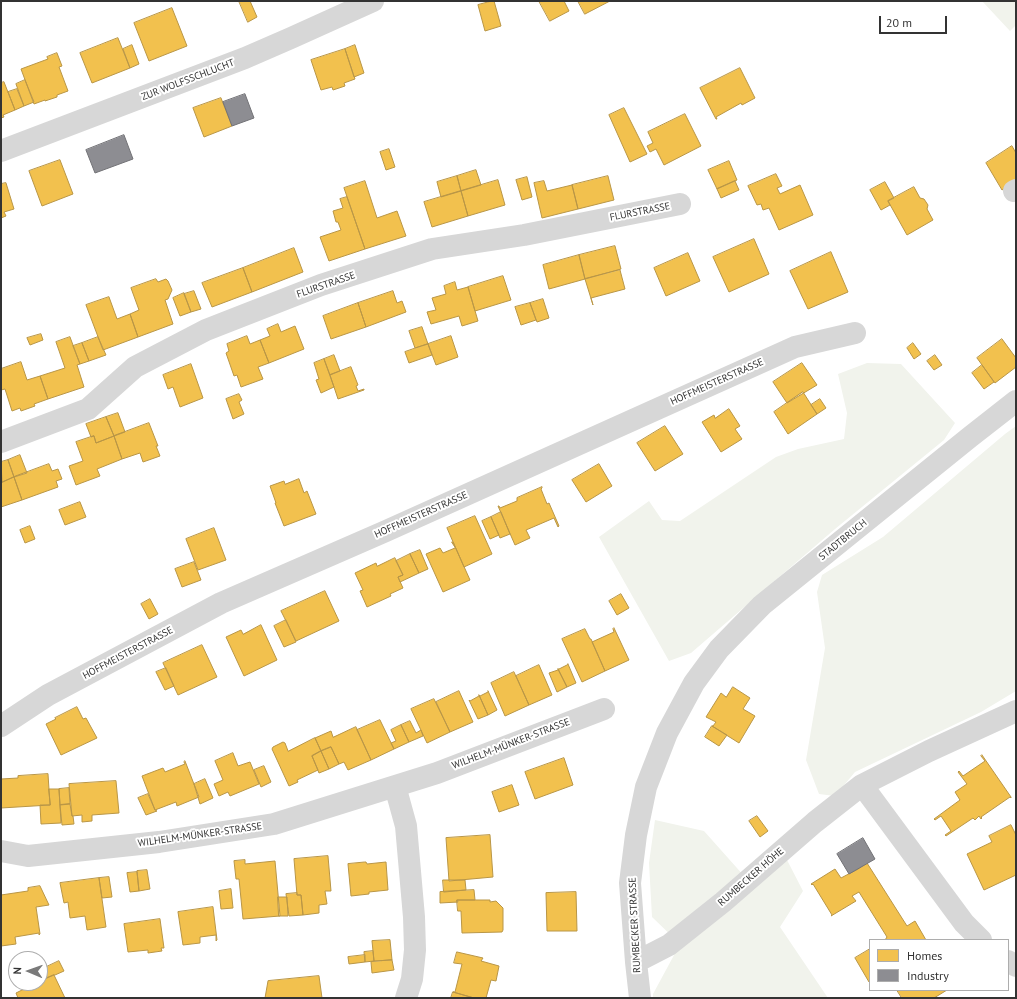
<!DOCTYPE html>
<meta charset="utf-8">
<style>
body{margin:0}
#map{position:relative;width:1017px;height:999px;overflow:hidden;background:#fff;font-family:"PT Sans",sans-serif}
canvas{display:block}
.frame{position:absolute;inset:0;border:2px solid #333;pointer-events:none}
.legend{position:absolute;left:869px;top:939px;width:140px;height:52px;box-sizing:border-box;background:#fff;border:1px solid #adadad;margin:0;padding:5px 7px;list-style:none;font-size:12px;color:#333}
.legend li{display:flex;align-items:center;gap:8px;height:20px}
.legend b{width:20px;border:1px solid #adadad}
.north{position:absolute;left:8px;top:951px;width:40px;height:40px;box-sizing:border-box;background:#fff;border:1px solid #adadad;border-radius:50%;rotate:272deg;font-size:11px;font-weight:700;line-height:16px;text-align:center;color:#333}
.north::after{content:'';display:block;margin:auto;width:14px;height:18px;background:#7a7a7a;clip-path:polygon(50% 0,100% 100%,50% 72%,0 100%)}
.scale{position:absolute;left:879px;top:16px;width:68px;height:18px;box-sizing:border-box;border:2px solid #333;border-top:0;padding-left:5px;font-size:12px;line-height:14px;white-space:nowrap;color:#333;-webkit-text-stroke:3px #fff;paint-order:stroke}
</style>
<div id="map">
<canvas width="1017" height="999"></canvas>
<div class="frame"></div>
<ul class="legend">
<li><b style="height:11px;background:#f2c14e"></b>Homes</li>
<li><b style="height:11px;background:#8d8d92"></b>Industry</li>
</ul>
<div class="north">N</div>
<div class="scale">20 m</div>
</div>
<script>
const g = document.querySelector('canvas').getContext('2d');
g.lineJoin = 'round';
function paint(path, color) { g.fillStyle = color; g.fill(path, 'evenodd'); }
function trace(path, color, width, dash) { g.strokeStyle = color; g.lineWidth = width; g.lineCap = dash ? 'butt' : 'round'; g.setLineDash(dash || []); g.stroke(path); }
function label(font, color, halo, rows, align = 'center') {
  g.font = font + ' "PT Sans",sans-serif'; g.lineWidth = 4; g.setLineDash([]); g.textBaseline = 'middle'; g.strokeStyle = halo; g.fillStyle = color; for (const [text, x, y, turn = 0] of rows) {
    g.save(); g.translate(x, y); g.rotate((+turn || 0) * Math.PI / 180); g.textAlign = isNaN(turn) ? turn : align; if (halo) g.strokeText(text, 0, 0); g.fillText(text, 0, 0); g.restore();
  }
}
paint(new Path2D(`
 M 982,1 L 1016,1 L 1016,25 L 1010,31 Z
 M 867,363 L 901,364 L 955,423 L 944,440 L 835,529 L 691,653 L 669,661 L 599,537 L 649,501 L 662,520 L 680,521 L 776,457 L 798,449 L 844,439 L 847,413 L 838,374 Z
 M 1016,426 L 1016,691 L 981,712 L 855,772 L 835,796 L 819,794 L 806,760 L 825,648 L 817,592 L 822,575 L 883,537 L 1005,434 Z
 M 655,820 L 704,831 L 753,886 L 787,860 L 803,891 L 780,927 L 828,998 L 653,998 L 653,994 L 680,944 L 652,917 L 649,863 Z`), '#f1f3ec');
const homes = new Path2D(`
 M 239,1 L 250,1 L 257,17 L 248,22 Z
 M 492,1 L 494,1 L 501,26 L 485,31 L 478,5 Z
 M 539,1 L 564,1 L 569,11 L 550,21 Z
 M 578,1 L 610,1 L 585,14 Z
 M 172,8 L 187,46 L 149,61 L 134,23 Z
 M 118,38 L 130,68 L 92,83 L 80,53 Z
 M 132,45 L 139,64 L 130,68 L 123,49 Z
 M 355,45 L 364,73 L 354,77 L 345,49 Z
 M 345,49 L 355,79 L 344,83 L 345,86 L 333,90 L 332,87 L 321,90 L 311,60 Z
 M 57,53 L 62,66 L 59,67 L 68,91 L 57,95 L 57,97 L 45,101 L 45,100 L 34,104 L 21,69 L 48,59 L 47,57 Z
 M 740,68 L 755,98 L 742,105 L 741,103 L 716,117 L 717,119 L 716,119 L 700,88 Z
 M 25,80 L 34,102 L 24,106 L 16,84 Z
 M 4,82 L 15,110 L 3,115 L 4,117 L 1,118 L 1,83 Z
 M 17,89 L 24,106 L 15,110 L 8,92 Z
 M 221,98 L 232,126 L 204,137 L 193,108 Z
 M 624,108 L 647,154 L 630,162 L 609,115 Z
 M 685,114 L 701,146 L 664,165 L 656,149 L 650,152 L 647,146 L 653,143 L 648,132 Z
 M 1012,146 L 1016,153 L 1016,181 L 1002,190 L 986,163 Z
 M 389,149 L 395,167 L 386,170 L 380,152 Z
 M 60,160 L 73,194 L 42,206 L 29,171 Z
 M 729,161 L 737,180 L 717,189 L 708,170 Z
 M 476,170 L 481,185 L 461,191 L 457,176 Z
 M 776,174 L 782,186 L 777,188 L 780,194 L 800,185 L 813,215 L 779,230 L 769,208 L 763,210 L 761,204 L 757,205 L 748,186 Z
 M 457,176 L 461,191 L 441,197 L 437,182 Z
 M 608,176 L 614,200 L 578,209 L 572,185 Z
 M 527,177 L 532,197 L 522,200 L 516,180 Z
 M 498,180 L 505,205 L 468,216 L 461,191 Z
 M 365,181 L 377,218 L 397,211 L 406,236 L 365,249 L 344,188 Z
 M 544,181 L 547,191 L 572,185 L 578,209 L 542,218 L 534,183 Z
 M 735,181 L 739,190 L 721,198 L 717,189 Z
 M 885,182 L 894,198 L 888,201 L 890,205 L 881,210 L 870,190 Z
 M 6,183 L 14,209 L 4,212 L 6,216 L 1,218 L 1,184 Z
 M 914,187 L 920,198 L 924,199 L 928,205 L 927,209 L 933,220 L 907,235 L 888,201 Z
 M 461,191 L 468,216 L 432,227 L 424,202 Z
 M 347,197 L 365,249 L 329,261 L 320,237 L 341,230 L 338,222 L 336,222 L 333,211 L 343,208 L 340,199 Z
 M 754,239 L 769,274 L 729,292 L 713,257 Z
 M 615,246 L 621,269 L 585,279 L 579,255 Z
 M 294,248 L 303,272 L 252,292 L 243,268 Z
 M 831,252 L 848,292 L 808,309 L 790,271 Z
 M 688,253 L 700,281 L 666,296 L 654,268 Z
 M 579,255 L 585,279 L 549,289 L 543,265 Z
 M 243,268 L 252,292 L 212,307 L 202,283 Z
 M 620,270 L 625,289 L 591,298 L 593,305 L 585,279 Z
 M 503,276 L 511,300 L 475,311 L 468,287 Z
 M 156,279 L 158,282 L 166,279 L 168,281 L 172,290 L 168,299 L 165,300 L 173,324 L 138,337 L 130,314 L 139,310 L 131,288 Z
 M 455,282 L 457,290 L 468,287 L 478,321 L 462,326 L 459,316 L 431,324 L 427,312 L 436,310 L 432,298 L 446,294 L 444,286 Z
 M 194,291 L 201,309 L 191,312 L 184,294 Z
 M 393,291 L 397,303 L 402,301 L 406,312 L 366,327 L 358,303 Z
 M 184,293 L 191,312 L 180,316 L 173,298 Z
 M 109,297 L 117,319 L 130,314 L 138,337 L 103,350 L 86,305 Z
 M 543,299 L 549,318 L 537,322 L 530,303 Z
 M 358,303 L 366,327 L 331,339 L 323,316 Z
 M 530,303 L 536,320 L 521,325 L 515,307 Z
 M 278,324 L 281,332 L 295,326 L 304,349 L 269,363 L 260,340 L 270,336 L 267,329 Z
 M 422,327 L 428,344 L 415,348 L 409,331 Z
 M 41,334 L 43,340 L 30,345 L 27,338 Z
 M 247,336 L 250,344 L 260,340 L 269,363 L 258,367 L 263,379 L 241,387 L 237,375 L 234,376 L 226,353 L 229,351 L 227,344 Z
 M 451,336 L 458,357 L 436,365 L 428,344 Z
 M 70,337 L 80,364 L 77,365 L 84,387 L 48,399 L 40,376 L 65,368 L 56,342 Z
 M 98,337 L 106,355 L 89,361 L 82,343 Z
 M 1002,339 L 1016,358 L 1016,367 L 995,383 L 977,358 Z
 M 82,343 L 89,361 L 80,364 L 73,346 Z
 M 913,343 L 921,354 L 914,359 L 907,348 Z
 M 428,344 L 432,355 L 409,363 L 405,352 Z
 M 334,355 L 340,371 L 330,375 L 324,359 Z
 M 935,355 L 942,365 L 934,370 L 927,361 Z
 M 324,359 L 334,387 L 321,393 L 316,380 L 319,379 L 314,363 Z
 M 21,362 L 27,380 L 40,376 L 48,399 L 34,404 L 35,406 L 21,411 L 20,408 L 12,411 L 5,389 L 1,390 L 1,369 Z
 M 802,363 L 817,385 L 787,403 L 773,382 Z
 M 191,364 L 203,398 L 180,407 L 173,387 L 168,389 L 163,375 Z
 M 982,365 L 994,382 L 984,389 L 972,373 Z
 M 351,367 L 358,385 L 356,386 L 358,391 L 364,389 L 364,390 L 338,399 L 330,375 Z
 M 803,392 L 817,414 L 788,434 L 774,412 Z
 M 239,394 L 242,400 L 239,402 L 244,414 L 233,419 L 226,399 Z
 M 820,399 L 826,408 L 817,414 L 811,405 Z
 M 729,409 L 740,426 L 735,429 L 742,439 L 721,452 L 702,422 L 714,415 L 715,418 Z
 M 118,413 L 125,432 L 114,436 L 106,417 Z
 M 106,417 L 114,436 L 96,443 L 94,436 L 91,437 L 86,424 Z
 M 149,423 L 158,446 L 156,446 L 160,456 L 143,462 L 140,453 L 122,459 L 114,436 Z
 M 665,426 L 683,454 L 655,471 L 637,443 Z
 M 94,436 L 96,443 L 114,436 L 122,459 L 97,469 L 100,476 L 76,485 L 69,466 L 83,461 L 76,442 Z
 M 20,455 L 27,473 L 14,477 L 8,460 Z
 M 8,460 L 14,477 L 2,482 L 1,462 Z
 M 49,464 L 52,471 L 58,469 L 62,479 L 56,481 L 58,487 L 22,500 L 14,477 Z
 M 599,464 L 612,486 L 586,502 L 572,480 Z
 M 14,477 L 22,500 L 1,507 L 1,480 L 2,482 Z
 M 299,479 L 304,493 L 307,491 L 316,514 L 284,526 L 275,503 L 276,503 L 270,486 L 284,481 L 285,484 Z
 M 542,487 L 542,488 L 541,489 L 547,504 L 549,503 L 559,526 L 558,527 L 554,518 L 526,530 L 530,538 L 515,545 L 498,506 L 499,506 L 500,508 L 517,501 L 517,498 Z
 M 80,502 L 86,517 L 65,525 L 59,510 Z
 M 501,512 L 510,534 L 500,538 L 491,517 Z
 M 475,516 L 492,554 L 464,567 L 447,528 Z
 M 491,517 L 499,535 L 490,539 L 482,521 Z
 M 30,526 L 35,539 L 25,543 L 20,530 Z
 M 214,528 L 226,560 L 198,570 L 186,539 Z
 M 452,542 L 453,542 L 470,580 L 443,592 L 426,554 L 440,548 L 443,553 L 455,548 Z
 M 420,550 L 428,569 L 419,573 L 410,554 Z
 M 410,554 L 419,573 L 400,582 L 398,577 L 403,575 L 396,561 Z
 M 395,558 L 403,575 L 398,577 L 403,588 L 390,594 L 391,596 L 367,607 L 360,591 L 363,590 L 355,573 L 376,563 L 377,566 Z
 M 194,562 L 201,580 L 182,587 L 175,569 Z
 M 325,591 L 339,621 L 296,641 L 281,611 Z
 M 621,594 L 629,608 L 617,615 L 609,601 Z
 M 150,599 L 158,614 L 149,619 L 141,604 Z
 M 286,620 L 296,642 L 284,647 L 274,626 Z
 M 261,625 L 277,660 L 244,676 L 226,637 L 241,630 L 243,634 Z
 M 614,628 L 629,660 L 605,671 L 592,642 L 614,632 L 613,629 Z
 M 585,629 L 590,639 L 591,639 L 605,671 L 582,682 L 562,639 Z
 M 202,645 L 217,677 L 178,695 L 163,663 Z
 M 568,664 L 576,683 L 567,687 L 558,669 L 559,669 L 567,665 Z
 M 539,665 L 552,695 L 529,705 L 516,676 Z
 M 166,668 L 174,686 L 165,690 L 156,672 Z
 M 558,669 L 567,687 L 557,692 L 549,673 L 558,670 Z
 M 514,672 L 529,705 L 505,716 L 491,683 Z
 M 733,687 L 750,698 L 743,709 L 755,716 L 739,743 L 712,726 L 713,726 L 716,722 L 706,717 L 721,693 L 726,697 Z
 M 459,691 L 473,722 L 450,732 L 436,702 Z
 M 488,691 L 497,710 L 488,715 L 479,695 L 480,696 L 488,692 Z
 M 479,695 L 488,715 L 478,719 L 469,700 L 470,701 L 479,696 Z
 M 434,699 L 450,732 L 427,743 L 411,709 Z
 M 77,707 L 83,719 L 86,718 L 97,738 L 61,755 L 46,724 L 56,719 L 55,718 Z
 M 380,720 L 394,749 L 371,760 L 357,730 Z
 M 410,721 L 416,733 L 421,730 L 423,736 L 409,742 L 401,725 Z
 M 401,725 L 409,742 L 394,749 L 391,743 L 396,741 L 391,730 Z
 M 712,726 L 727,735 L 719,746 L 705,737 Z
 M 356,727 L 371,760 L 348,770 L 344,762 L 339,764 L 331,747 L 321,751 L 315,738 L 331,731 L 333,737 Z
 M 315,738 L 321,751 L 312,756 L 318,770 L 297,780 L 298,782 L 289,786 L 272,749 L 273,747 L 283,742 L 285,743 L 288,751 Z
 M 331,747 L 339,764 L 329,769 L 321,751 Z
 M 321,751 L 329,769 L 319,773 L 312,756 Z
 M 233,753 L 238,766 L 250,762 L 259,784 L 230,796 L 228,792 L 219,796 L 214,784 L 223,780 L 215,761 Z
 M 982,755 L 1011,797 L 1011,798 L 1010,797 L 981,817 L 982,818 L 981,819 L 979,816 L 975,820 L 973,818 L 946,836 L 945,835 L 951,831 L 941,816 L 935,820 L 934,819 L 960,800 L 955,792 L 967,784 L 958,772 L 959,771 L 963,776 L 985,761 L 981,756 Z
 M 564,758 L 573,785 L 535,799 L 525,772 Z
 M 185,761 L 199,797 L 177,806 L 176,802 L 155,810 L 142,776 L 163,768 L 165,772 L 185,764 L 184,762 Z
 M 264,766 L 271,782 L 261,787 L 254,770 Z
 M 48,774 L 50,805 L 1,808 L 1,779 L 18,778 L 18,776 Z
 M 205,779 L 213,798 L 200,804 L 194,784 Z
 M 116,781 L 119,813 L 92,815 L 92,821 L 82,822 L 82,815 L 72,816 L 69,784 Z
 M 512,785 L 519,805 L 499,812 L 492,792 Z
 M 69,788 L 70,804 L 60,805 L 59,789 Z
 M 49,789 L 59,789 L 61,823 L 41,824 L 40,805 L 50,805 Z
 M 148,794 L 155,810 L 157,811 L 146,815 L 138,798 Z
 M 70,804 L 72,816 L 73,816 L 74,824 L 62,825 L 60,805 Z
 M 757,816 L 768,831 L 760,837 L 749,821 Z
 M 1011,825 L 1016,835 L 1016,875 L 984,890 L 967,854 L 992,842 L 989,836 Z
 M 490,835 L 493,877 L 449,881 L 446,838 Z
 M 328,856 L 331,891 L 325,891 L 327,904 L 319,905 L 319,913 L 303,915 L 301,895 L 297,895 L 294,859 Z
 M 245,860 L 245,864 L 275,861 L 280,916 L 243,919 L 239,879 L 236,879 L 234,861 Z
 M 365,862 L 366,862 L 367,864 L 386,862 L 388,890 L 369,892 L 369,894 L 351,896 L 348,864 Z
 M 867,863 L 907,926 L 915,921 L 926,940 L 885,940 L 887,937 L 859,892 L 852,896 L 856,901 L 831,916 L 832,915 L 813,884 L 812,885 L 811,884 L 835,869 L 841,878 L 858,869 Z
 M 147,870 L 150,889 L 139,891 L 137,871 Z
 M 137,872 L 139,891 L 130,892 L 127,873 Z
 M 109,877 L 112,897 L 102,898 L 99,878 Z
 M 99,878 L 106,927 L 87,930 L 85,916 L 70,918 L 68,902 L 64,903 L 60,883 Z
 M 443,880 L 465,880 L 466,890 L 444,892 Z
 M 40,886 L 49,905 L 36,907 L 40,934 L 39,935 L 39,933 L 15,937 L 16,944 L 1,946 L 1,895 L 28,891 L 28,888 Z
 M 231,889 L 233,908 L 221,909 L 219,891 Z
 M 474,890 L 475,900 L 457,900 L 458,902 L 440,903 L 440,892 Z
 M 576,892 L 577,931 L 547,931 L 546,893 Z
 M 297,893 L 297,895 L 301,895 L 303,915 L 289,916 L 286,894 Z
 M 278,897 L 287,897 L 288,916 L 279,916 Z
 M 457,900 L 490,900 L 490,902 L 496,901 L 503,908 L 503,930 L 502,932 L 462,933 L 461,911 L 458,911 Z
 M 213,907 L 217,940 L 216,941 L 216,935 L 200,937 L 200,943 L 183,945 L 178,912 Z
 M 160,919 L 164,948 L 161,948 L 162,951 L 148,953 L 148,950 L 128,952 L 124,924 Z
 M 390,940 L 392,960 L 374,961 L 372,941 Z
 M 870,949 L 870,982 L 869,982 L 855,958 Z
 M 373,951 L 374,961 L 365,962 L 364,952 Z
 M 457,952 L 483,958 L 481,961 L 499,966 L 496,981 L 491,980 L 486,998 L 474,998 L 453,992 L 455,992 L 462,964 L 454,963 Z
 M 365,955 L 365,962 L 349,964 L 348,957 Z
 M 392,960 L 394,970 L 372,973 L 371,962 Z
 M 59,961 L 64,971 L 55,975 L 54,975 L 40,981 L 40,970 Z
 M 54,975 L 65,998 L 18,998 L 16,993 L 36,983 L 40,983 L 40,981 Z
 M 319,976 L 322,998 L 265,998 L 268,981 Z
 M 897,990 L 947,990 L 934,998 L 902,998 Z
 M 453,992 L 474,998 L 451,998 Z`);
paint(homes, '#f2c14e');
trace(homes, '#b99646', 1);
const industry = new Path2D(`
 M 245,94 L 254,118 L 232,126 L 223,102 Z
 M 124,135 L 133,159 L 95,173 L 86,150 Z
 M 863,838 L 875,859 L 849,874 L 837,854 Z`);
paint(industry, '#8d8d92');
trace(industry, '#727276', 1);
trace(new Path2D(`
 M 1,151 L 245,58 L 291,38 L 373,1
 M 1014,191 L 1016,190
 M 1,442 L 88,409 L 135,367 L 206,330 L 321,285 L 432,249 L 524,235 L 680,204
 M 1,726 L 48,695 L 221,603 L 386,531 L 795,347 L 855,333
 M 862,785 L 964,923 L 981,940
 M 395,786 L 406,826 L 414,917 L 415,950 L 412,979 L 406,998
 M 1,851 L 28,856 L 159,842 L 274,824 L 437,773 L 604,709
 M 1008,961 L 1016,966
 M 636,962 L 669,945 L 723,902 L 815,822 L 862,785 L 929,751 L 1016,711
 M 640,998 L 636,962 L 630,883 L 636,835 L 646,787 L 667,733 L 694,683 L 719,649 L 762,605 L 970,437 L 1016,401`), '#d7d7d7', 22);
label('10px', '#333', '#fff', [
 ["ZUR WOLFSSCHLUCHT",188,80,-21],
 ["FLURSTRASSE",640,212,-11],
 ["FLURSTRASSE",326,285,-19],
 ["HOFFMEISTERSTRASSE",717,382,-24],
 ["HOFFMEISTERSTRASSE",421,515,-24],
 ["STADTBRUCH",843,540,-39],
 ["HOFFMEISTERSTRASSE",128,653,-28],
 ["WILHELM-MÜNKER-STRASSE",511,744,-21],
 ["WILHELM-MÜNKER-STRASSE",200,835,-8],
 ["RUMBECKER HÖHE",751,877,-41],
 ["RUMBECKER STRASSE",635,925,-93]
]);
</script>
